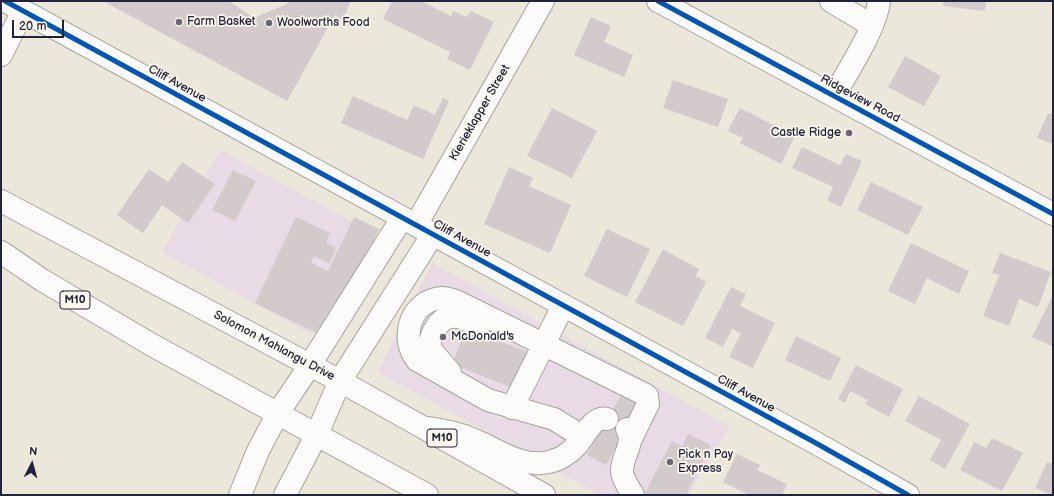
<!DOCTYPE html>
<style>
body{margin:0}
#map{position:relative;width:1054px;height:496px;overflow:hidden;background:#ebe7da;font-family:"Balsamiq Sans",sans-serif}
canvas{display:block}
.frame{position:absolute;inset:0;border:2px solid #22223b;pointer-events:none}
.north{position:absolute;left:12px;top:444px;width:40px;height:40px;-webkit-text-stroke:3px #fbf7ec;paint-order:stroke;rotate:6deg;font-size:11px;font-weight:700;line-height:16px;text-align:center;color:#22223b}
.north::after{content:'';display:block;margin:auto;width:14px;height:18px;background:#22223b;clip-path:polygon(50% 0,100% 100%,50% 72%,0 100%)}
.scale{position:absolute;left:12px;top:20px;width:52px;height:18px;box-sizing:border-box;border:2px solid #22223b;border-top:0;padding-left:5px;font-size:12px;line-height:14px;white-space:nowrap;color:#22223b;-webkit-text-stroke:3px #fbf7ec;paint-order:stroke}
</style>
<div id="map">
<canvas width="1054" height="496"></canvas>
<div class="frame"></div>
<div class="north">N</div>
<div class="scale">20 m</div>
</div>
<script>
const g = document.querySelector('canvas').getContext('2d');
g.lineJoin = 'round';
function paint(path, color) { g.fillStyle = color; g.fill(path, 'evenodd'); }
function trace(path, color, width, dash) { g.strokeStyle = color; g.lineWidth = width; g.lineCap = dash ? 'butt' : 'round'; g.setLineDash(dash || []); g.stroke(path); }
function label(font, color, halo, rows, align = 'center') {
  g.font = font + ' "Balsamiq Sans",sans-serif'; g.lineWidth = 3.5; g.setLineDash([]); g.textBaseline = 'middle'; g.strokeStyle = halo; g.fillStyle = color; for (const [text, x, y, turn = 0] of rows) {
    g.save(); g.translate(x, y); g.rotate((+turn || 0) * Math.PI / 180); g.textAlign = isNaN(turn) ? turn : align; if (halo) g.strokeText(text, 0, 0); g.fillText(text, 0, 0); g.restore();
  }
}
paint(new Path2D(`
 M 220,150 L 371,232 L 312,335 L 162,252 Z
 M 432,263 L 730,427 L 688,495 L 601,495 L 378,372 Z`), '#e9dbe5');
paint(new Path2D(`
 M 103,1 L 229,1 L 254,18 L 287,4 L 288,1 L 351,1 L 342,20 L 335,15 L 287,101 Z
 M 392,1 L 421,1 L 451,16 L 453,11 L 467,17 L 471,11 L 494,22 L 470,70 L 447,59 L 450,52 L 383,19 Z
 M 944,1 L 986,1 L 985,11 L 943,6 Z
 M 591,17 L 611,26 L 604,42 L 633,55 L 624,77 L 574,55 Z
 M 905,56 L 941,76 L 924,106 L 888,87 Z
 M 673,80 L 728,99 L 718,127 L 663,108 Z
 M 353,96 L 407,120 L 414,105 L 435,115 L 443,98 L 449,101 L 423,159 L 341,123 Z
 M 552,108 L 597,131 L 572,178 L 527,156 Z
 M 740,108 L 795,136 L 781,164 L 740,143 L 743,138 L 728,131 Z
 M 1048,113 L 1053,115 L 1053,144 L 1037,138 Z
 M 802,147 L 840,165 L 846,154 L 862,161 L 841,207 L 827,200 L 833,187 L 792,168 Z
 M 182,162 L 215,184 L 188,223 L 162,205 L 143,233 L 117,215 L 149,169 L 168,182 Z
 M 509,167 L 533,178 L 529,186 L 571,205 L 550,253 L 484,224 Z
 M 233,170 L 256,181 L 235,221 L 212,210 Z
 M 871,182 L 923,207 L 908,235 L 857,210 Z
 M 296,217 L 330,233 L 326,243 L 336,248 L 329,263 L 314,256 L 311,263 L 328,271 L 354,217 L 379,229 L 327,338 L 255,303 Z
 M 607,229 L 650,249 L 627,297 L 584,276 Z
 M 911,243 L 969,271 L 959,294 L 927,278 L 915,304 L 888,291 Z
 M 663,249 L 699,269 L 696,276 L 706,282 L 683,326 L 635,302 Z
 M 1000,253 L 1051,272 L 1038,307 L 1019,299 L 1009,326 L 983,316 L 999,275 L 992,273 Z
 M 731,287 L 746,294 L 740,306 L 775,323 L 753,368 L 729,357 L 741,333 L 732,329 L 723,347 L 705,338 Z
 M 1053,295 L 1053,345 L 1052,346 L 1032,337 Z
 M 466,328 L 537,356 L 523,392 L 452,364 Z
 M 796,336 L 841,358 L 830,381 L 785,360 Z
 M 856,365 L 903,389 L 889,417 L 865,404 L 868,400 L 850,391 L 845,403 L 838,399 Z
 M 625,388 L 644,399 L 606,465 L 587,455 Z
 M 919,396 L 970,424 L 945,469 L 930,460 L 941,440 L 905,421 Z
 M 688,434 L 711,445 L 686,495 L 650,495 L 645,493 L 672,441 L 682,446 Z
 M 992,438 L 1023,453 L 1002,491 L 960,470 L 974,442 L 986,448 Z
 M 737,454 L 760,465 L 757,470 L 787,484 L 782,495 L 749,495 L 723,482 Z
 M 1047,462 L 1053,464 L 1053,495 L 1035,488 Z`), '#d2cacb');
const minor = new Path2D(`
 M 5,1 L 814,442 L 908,495
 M 658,1 L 1053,214
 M 831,1 L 871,25
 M 1,55 L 23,11
 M 834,96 C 848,70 876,29 879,1
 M 416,225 L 543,1
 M 310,365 L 402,218
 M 450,372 L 430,349 C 429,342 431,337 434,331 C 445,310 462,316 479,326
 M 340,381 L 433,234
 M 512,408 L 563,306
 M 427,428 C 443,430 459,433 474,440 C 499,450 520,468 549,462 C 559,460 570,453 577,445 C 584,436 594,415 607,419
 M 627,429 C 636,444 621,456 622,472 C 623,480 629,488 633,495
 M 583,437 L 554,419 L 488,400 L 417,360 C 399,337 411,300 442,298 C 447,298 453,300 458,302 L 644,394 L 647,396 L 648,404 L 630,441`);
const major = new Path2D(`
 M 1,201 L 340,381 L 544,495
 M 1,252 L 42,280 L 152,345 L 427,495
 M 240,495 L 258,451 L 278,413 L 310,365
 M 285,495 L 317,434 L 340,381`);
trace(minor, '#a5a39e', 24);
trace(major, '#a5a39e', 24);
trace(minor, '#fcfbf9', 22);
trace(major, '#fcfbf9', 22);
trace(new Path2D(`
 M 5,1 L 814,442 L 908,495
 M 658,1 L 1053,214`), '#0057b8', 5);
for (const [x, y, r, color] of [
 [179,22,4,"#686773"],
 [269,23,4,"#686773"],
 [849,133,4,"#686773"],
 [443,337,4,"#686773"],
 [670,462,4,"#686773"]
]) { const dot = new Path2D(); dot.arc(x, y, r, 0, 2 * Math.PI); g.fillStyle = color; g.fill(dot); trace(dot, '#fbf7ec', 1.5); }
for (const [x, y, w] of [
 [75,300,30],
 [442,438,30]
]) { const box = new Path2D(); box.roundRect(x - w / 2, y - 9, w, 18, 3); g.fillStyle = '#fbf7ec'; g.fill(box); trace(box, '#22223b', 1); }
label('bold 11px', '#22223b', null, [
 ["M10",75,300],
 ["M10",442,438]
]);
label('12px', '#22223b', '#fbf7ec', [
 ["Farm Basket",187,22],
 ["Woolworths Food",277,23],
 ["Castle Ridge",841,133,"right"],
 ["McDonald's",451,337],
 ["Pick n Pay",678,455],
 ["Express",678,469]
], 'left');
label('12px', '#22223b', '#fbf7ec', [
 ["Cliff Avenue",177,84,29],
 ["Ridgeview Road",860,99,28],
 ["Kierieklapper Street",480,113,-60],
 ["Cliff Avenue",462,239,29],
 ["Solomon Mahlangu Drive",274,346,28],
 ["Cliff Avenue",746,394,29]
]);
</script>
